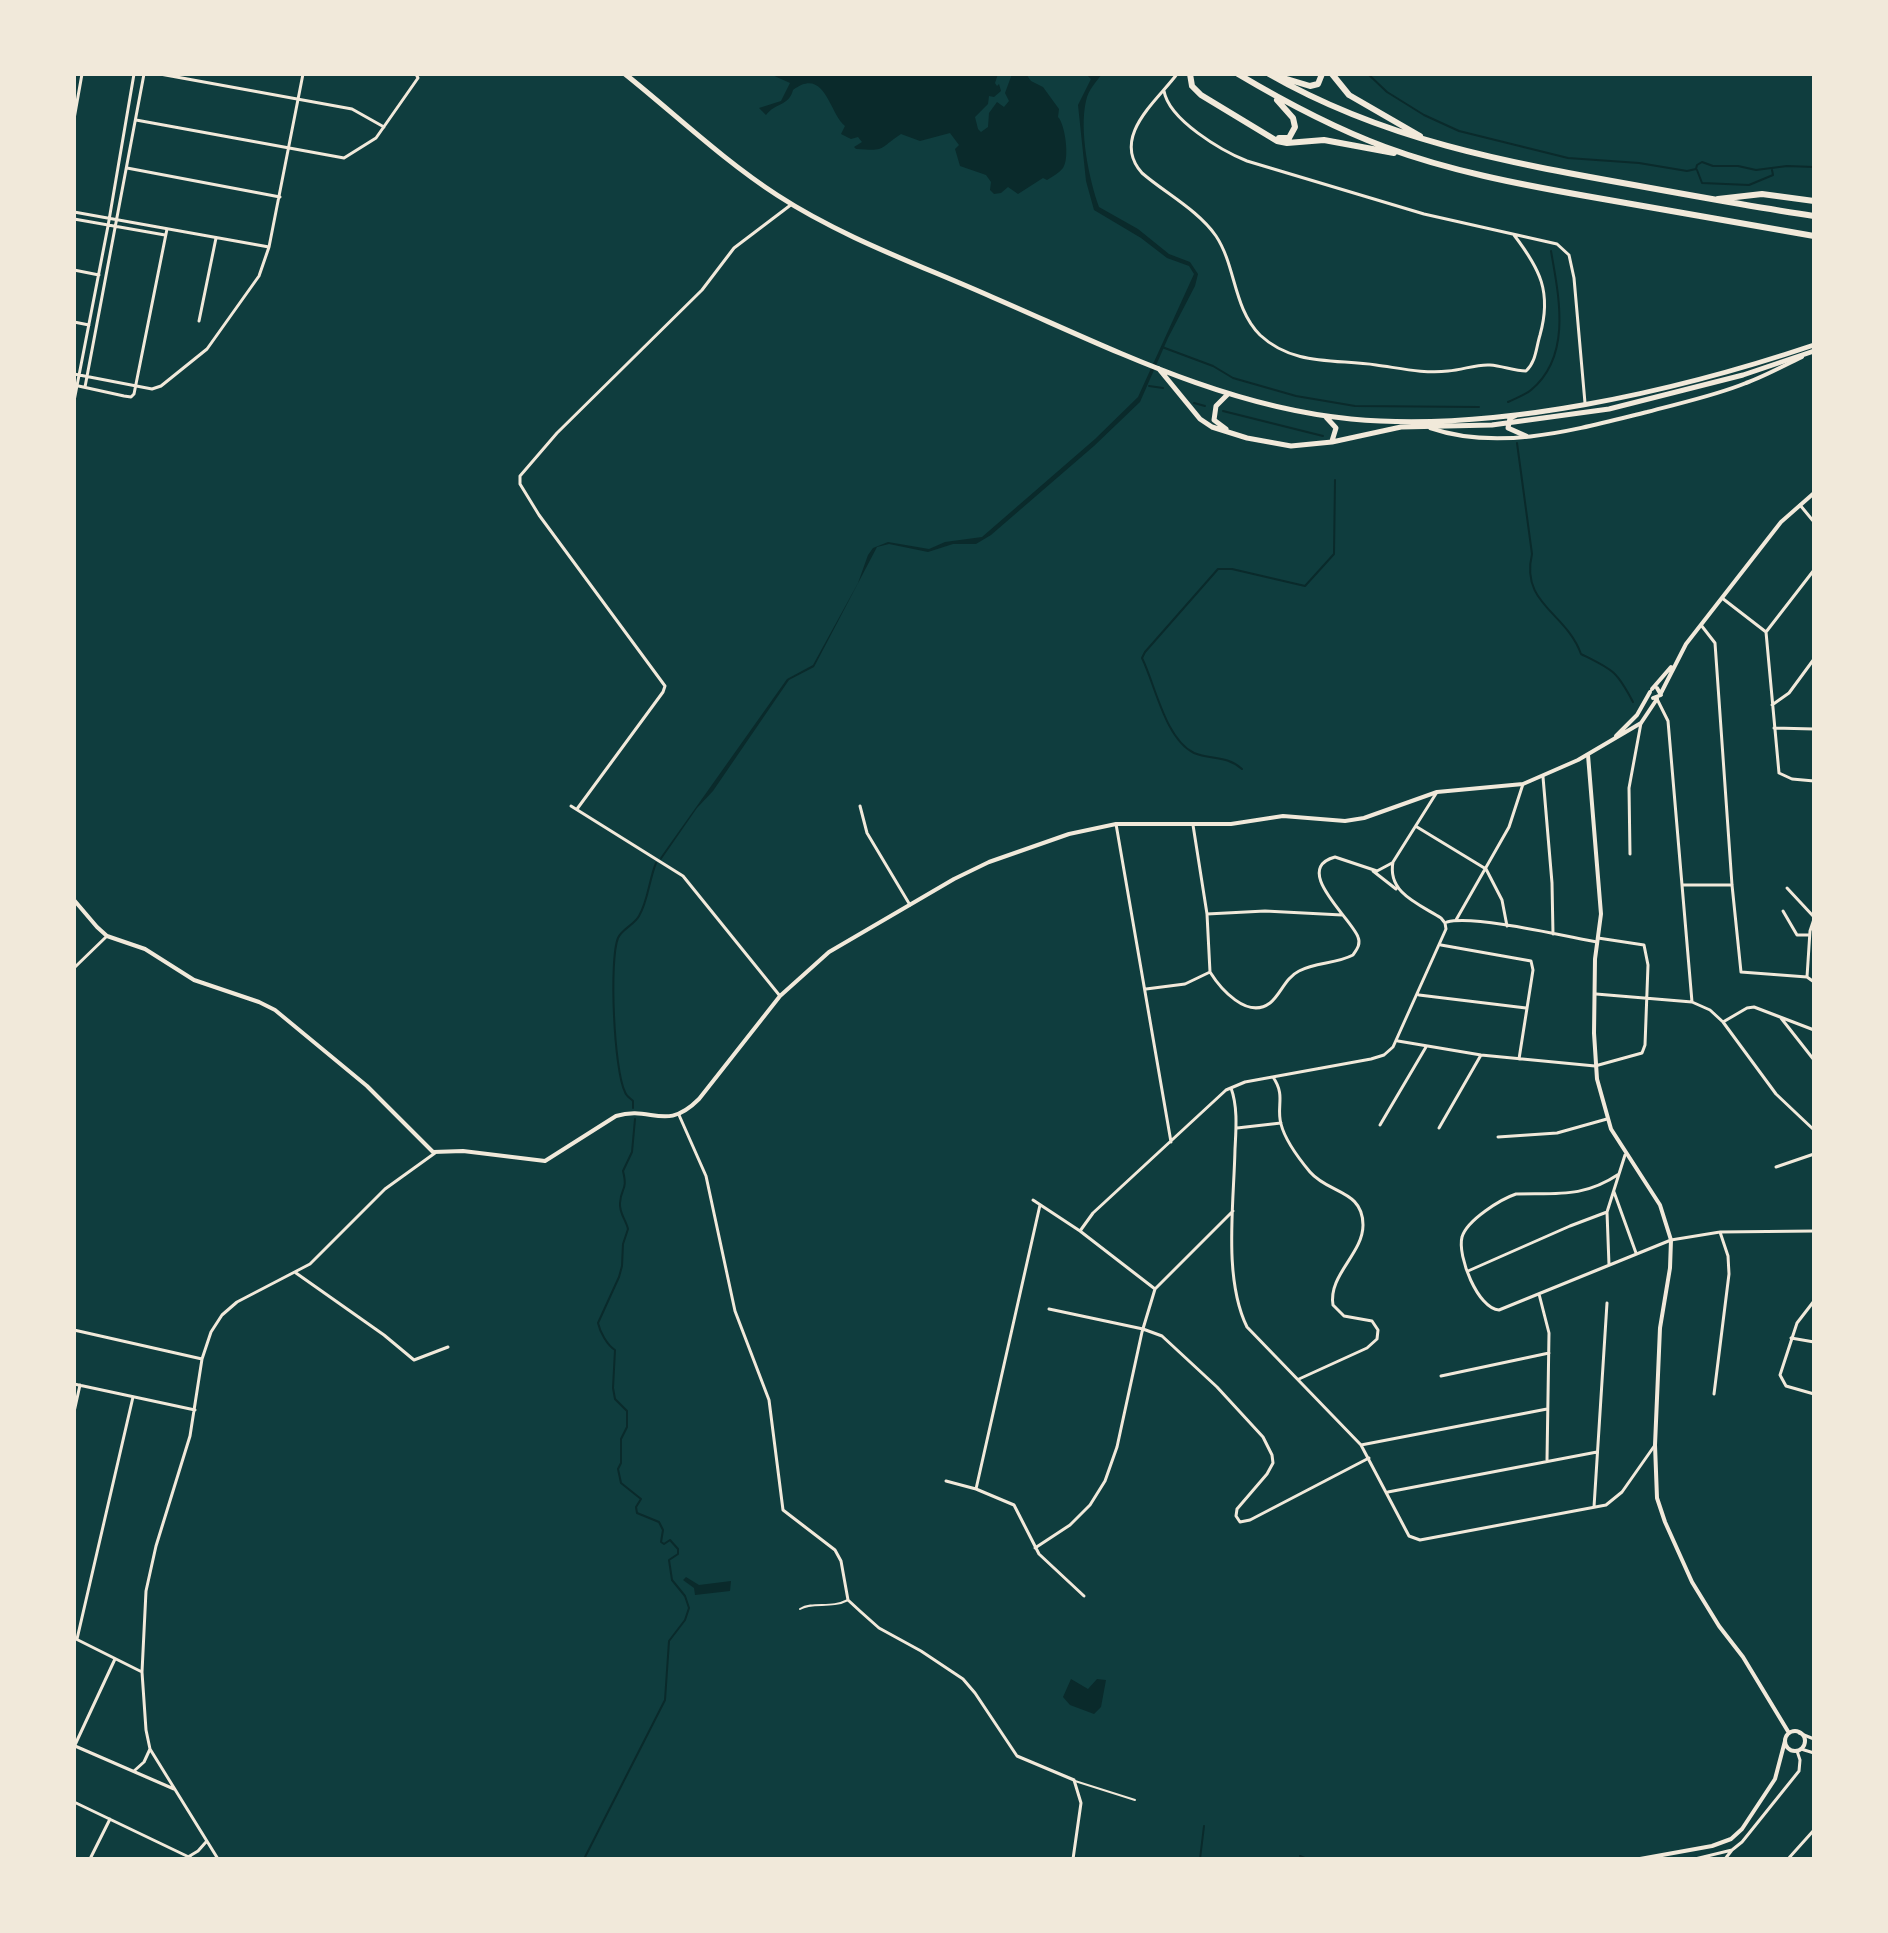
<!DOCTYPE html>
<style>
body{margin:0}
#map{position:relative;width:1888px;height:1933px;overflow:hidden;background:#0f3d3e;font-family:"Libre Baskerville",serif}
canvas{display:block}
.frame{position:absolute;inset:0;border:76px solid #f1e9da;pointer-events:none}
</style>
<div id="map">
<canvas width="1888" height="1933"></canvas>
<div class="frame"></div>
</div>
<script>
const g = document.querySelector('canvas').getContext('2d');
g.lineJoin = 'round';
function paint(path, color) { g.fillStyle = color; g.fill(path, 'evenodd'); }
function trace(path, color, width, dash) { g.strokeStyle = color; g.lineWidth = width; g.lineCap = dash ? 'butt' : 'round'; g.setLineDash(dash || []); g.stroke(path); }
paint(new Path2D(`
 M 770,74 L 998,74 L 995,83 L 997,86 L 999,84 L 1001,91 L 994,97 L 989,96 L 988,104 L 975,117 L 978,129 L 981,132 L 988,127 L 989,113 L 997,102 L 1004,107 L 1009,101 L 1005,93 L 1012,74 L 1026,74 L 1031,81 L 1043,87 L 1059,109 L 1058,117 C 1065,124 1070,158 1063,168 C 1059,173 1053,176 1047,180 L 1043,178 L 1018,194 L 1008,187 L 1001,193 L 994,194 L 990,190 L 991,182 L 986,175 L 960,166 L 955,149 L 959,145 L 950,133 L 920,141 L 901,134 C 877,150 887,151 856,149 L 854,147 L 862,142 L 858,137 L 851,139 L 841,134 L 845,126 C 829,113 825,66 793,90 C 789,106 775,103 766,115 L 759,108 L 781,101 L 790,83 Z
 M 1086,74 L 1102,74 C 1096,82 1088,90 1086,101 C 1079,131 1089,179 1099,207 L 1138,229 L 1169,254 L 1190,262 L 1198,274 L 1195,286 L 1168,338 L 1140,402 L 1094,446 L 991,535 L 976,544 L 953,544 L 928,552 L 889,544 L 877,547 L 814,667 L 789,680 L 713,791 L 697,808 L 661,860 L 660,858 L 787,679 L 813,665 L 858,583 L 868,555 L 873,548 L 888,542 L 929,549 L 945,542 L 982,537 L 1095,439 L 1138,397 L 1194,274 L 1189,266 L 1167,258 L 1141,238 L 1094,210 L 1086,181 L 1078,105 L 1091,79 Z
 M 686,1577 L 699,1585 L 731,1581 L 730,1591 L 695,1595 L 694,1588 L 683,1580 Z
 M 1071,1679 L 1088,1689 L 1097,1679 L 1106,1680 L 1101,1707 L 1094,1714 L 1070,1705 L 1063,1697 Z`), '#0a2a2b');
trace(new Path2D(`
 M 1368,74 L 1387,92 L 1424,115 L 1459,131 L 1568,158 L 1639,163 L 1687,171 L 1696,169 L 1697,165 L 1702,162 L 1713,166 L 1738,166 L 1756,170 L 1787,166 L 1814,167
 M 1697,170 L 1702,183 L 1749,185 L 1773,175 L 1772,170
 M 1162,347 L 1213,366 L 1233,378 L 1296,396 L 1355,406 L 1479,407
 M 1149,386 L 1163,388
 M 1508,402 C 1516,398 1525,395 1531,390 C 1572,356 1559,297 1551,251
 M 1194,403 L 1205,406
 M 1223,411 L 1323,436
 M 1517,443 L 1532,554 C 1520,604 1566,612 1581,654 C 1613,670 1616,670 1633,702
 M 1242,769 C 1226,755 1211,760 1194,753 C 1165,739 1155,684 1142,658 L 1145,652 L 1218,569 L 1232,569 L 1305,586 L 1334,554 L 1335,480
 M 633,1108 L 633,1101 C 630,1098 626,1096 625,1092 C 614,1071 609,960 618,938 C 622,929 634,925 639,916 C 648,901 649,880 656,863
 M 1300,1856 L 1307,1859
 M 584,1859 L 665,1700 L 669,1641 L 685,1620 L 689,1608 L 685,1596 L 672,1580 L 669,1560 L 678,1554 L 678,1549 L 670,1540 L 664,1544 L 661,1542 L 663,1530 L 659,1522 L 637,1513 L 636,1507 L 641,1499 L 621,1483 L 618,1469 L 621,1463 L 621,1439 L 627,1427 L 627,1411 L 615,1399 L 613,1388 L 615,1350 C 607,1345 600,1332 598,1323 L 619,1277 L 622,1266 L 623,1244 L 628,1229 C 626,1220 619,1213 620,1203 C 621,1187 628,1191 623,1171 L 632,1152 L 635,1119
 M 1200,1859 L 1204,1826`), '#0a2a2b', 2);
trace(new Path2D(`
 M 800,1609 C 813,1601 831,1609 848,1600
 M 1075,1781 L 1135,1800`), '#f1e9da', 2);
trace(new Path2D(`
 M 160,74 L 352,109 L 384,127
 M 1177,74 C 1157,101 1110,137 1142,173 C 1165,193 1198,210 1216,236 C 1236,266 1233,308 1260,335 C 1293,366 1335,359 1376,365 C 1399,368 1425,374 1448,371 C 1463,370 1476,364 1490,365 C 1503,366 1514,371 1526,371 C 1536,362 1536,348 1540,335 C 1552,292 1540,269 1514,235
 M 1164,91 C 1169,120 1222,151 1247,161 L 1424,214 L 1557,244 L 1569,255 L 1574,278 L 1585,403
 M 74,119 L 82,74
 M 136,120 L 344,158 L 376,138 L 418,78 L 416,74
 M 127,168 L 280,197
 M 74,212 L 269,247
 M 74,219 L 165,235
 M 74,270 L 99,275
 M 199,321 L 216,238
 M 74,322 L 89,325
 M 74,374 L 152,389 L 161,386 L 207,349 L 259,276 L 269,247 L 303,74
 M 74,385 L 124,396 L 131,397 L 134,394 L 167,229
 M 85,387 L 144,74
 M 74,401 L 108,226 L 134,74
 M 1800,505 L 1814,522
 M 1722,598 L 1766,632 L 1779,773 L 1792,779 L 1814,781
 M 1701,625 L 1715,643 L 1732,885 L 1741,972 L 1807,977 L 1814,982
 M 1766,632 L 1814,570
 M 1657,699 L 1668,721 L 1692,1002
 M 1772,705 L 1789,693 L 1814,659
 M 1774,728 L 1814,729
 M 1543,777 L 1552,883 L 1553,934
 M 571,806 L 683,876 L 780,996
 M 860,806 L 867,833 L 910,905
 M 577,809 L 663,692 L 665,686 L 539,515 L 520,484 L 520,476 L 557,433 L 702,290 L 734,248 L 792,204
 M 1116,824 L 1171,1142
 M 1193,825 L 1207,914 L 1210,972
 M 1417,827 L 1486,869 L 1502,900 L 1507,926
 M 1630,854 L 1629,788 L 1641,723
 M 1373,871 L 1396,889
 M 1682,885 L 1730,885
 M 1787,888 L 1814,917
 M 1783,911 L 1797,935 L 1809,935
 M 1207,914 L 1265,911 L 1342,915
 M 1456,920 L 1509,827 L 1523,784
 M 1447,922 C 1476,915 1564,936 1597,942
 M 1441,945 L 1531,961 L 1533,970 L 1519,1059
 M 74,968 L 107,936
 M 1210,972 C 1220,988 1247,1020 1270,1003 C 1281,994 1285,978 1299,971 C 1316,962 1336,964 1353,955 C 1357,949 1361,944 1358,937 C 1352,919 1291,869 1335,857 L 1377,871 L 1392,863
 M 1807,977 L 1810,931 L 1814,919
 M 1146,989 L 1185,984 L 1210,972
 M 1596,994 L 1692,1002 L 1710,1010 L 1723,1022 L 1776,1094 L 1814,1130
 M 1419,995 L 1526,1008
 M 1781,1018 L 1814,1060
 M 1723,1022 L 1747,1008 L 1754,1007 L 1814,1030
 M 1398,1041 L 1481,1055 L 1595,1066 L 1642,1053 L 1645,1045 L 1648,965 L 1644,945 L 1598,938
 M 1273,1077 C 1286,1096 1276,1106 1281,1124 C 1285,1140 1300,1160 1310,1172 C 1329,1194 1363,1190 1363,1225 C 1363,1254 1328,1275 1333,1305 L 1344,1316 L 1372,1321 L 1378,1330 L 1377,1339 L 1367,1348 L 1299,1379
 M 1231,1088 C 1238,1107 1236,1130 1235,1149 C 1234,1203 1223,1278 1247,1327 L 1361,1445 L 1409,1536 L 1420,1540 L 1606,1505 L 1622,1492 L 1655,1445
 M 679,1115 L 706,1176 L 735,1311 L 769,1400 L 783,1510 L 835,1550 L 841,1561 L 848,1600 L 861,1612 L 879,1628 L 921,1651 L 963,1679 L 975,1693 L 1017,1756 L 1074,1780 L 1081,1803 L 1073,1859
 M 1380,1125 L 1426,1047
 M 1237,1128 L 1281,1123
 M 1439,1128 L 1481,1055
 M 1498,1137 L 1557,1133 L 1607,1119
 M 1776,1167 L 1814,1154
 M 1619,1174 C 1583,1198 1558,1193 1516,1194 C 1501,1199 1467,1220 1462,1237 C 1457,1256 1478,1309 1499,1310 L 1671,1240 L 1720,1232 L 1814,1231
 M 1614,1192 L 1636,1253
 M 1033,1200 L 1080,1231 L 1155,1289
 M 1080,1231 L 1093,1213 L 1226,1090 L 1245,1082 L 1371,1059 L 1384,1055 L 1393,1047 L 1446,929 L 1445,923 L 1441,918 C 1419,904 1387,893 1393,862 L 1437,792
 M 1609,1265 L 1607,1212 L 1625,1155
 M 1468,1271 L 1570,1226 L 1607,1212
 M 296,1273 L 384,1335 L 414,1360 L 448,1347
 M 1539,1294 L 1549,1333 L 1547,1460
 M 1814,1301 L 1797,1323 L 1780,1375 L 1786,1386 L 1814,1394
 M 1049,1309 L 1143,1329 L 1162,1336 L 1217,1387 L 1263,1437 L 1272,1455 L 1273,1463 L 1267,1474 L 1237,1509 L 1236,1516 L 1240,1522 L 1250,1520 L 1369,1458
 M 74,1330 L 202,1359
 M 1791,1338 L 1814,1342
 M 1441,1376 L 1549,1353
 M 74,1384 L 195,1410
 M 1714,1394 L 1729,1274 L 1728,1256 L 1720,1232
 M 74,1412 L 80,1385
 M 1361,1445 L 1547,1409
 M 946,1481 L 976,1489 L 1014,1505 L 1039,1554 L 1084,1596
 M 976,1489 L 1040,1205
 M 1388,1492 L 1597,1452
 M 1594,1507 L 1607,1303
 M 1035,1548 L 1070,1525 L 1090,1505 L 1105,1481 L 1117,1447 L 1142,1332 L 1155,1289 L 1233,1211
 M 74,1638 L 142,1672
 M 77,1639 L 133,1397
 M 1799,1733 L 1814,1739
 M 75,1746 L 174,1789
 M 74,1747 L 115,1659
 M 1801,1749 L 1814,1753
 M 134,1771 L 144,1762 L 150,1749
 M 74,1802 L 193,1859
 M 188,1857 L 198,1851 L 206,1842
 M 90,1859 L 110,1819
 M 218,1859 L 150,1749 L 146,1730 L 142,1672 L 146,1591 L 156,1546 L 190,1436 L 202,1359 L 211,1332 L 222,1315 L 237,1302 L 310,1264 L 385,1189 L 435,1153
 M 1695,1859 L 1732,1850 L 1742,1842 L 1799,1771 L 1800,1760 L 1797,1751
 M 1725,1859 L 1732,1850
 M 1788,1859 L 1814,1830`), '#f1e9da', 3);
trace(new Path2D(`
 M 1430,428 C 1500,452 1578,429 1647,412 C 1680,403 1714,396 1746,383 C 1765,376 1783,366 1802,357
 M 1588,755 L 1601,914 L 1595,959 L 1594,1033 L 1597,1079 L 1611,1129 L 1660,1205 L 1671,1240 L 1670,1268 L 1660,1328 L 1655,1445 L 1657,1498 L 1665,1522 L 1692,1582 L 1719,1626 L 1743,1657 L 1789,1733
 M1785 1741a10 10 0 1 1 20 0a10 10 0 1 1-20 0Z
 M 1640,1859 L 1712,1846 L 1731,1839 L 1742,1829 L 1775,1779 L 1785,1741`), '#f1e9da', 4);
trace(new Path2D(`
 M 1652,689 L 1671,667
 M 1661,693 L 1686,644 L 1781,522 L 1814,493
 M 1653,698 L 1661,695 L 1657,688
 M 1616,736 L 1637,715 L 1650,692
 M 74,900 L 97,927 L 107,936 L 145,949 L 194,980 L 259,1002 L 275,1010 L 367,1086 L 433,1152 L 463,1151 L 545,1161 L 616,1116 C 652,1105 665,1133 699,1099 L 780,996 L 829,952 L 954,879 L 989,862 L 1069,834 L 1116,824 L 1231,824 L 1283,816 L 1345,821 L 1364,818 L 1437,792 L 1523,784 L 1578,760 L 1641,723 L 1657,699`), '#f1e9da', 4);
trace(new Path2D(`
 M 625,74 C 675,114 723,160 777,195 C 843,238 920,265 992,297 C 1108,347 1224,407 1351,419 C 1496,433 1677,391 1814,345
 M 1159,369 L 1200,419 L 1212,427 L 1247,438 L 1291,446 L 1332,442 L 1401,427 L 1492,425 L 1609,409 L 1743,375 L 1814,351
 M 1517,415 L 1510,418 L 1508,428 L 1526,436
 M 1325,416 L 1336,428 L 1332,441
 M 1226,429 L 1214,420 L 1216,406 L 1228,394`), '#f1e9da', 5);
trace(new Path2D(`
 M 1190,74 L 1192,86 L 1201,95 L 1277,141 L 1287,143 L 1324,140 L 1394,153
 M 1238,74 C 1285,102 1334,128 1385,147 C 1450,171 1518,184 1586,196 C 1662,210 1738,223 1814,236
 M 1269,74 C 1384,140 1505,162 1634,185 C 1694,196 1754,207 1814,216
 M 1332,74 L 1349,95 L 1420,136
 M 1280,77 L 1310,86 L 1318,84 L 1322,74
 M 1277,100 L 1293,118 L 1295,127 L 1289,138 L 1279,138
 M 1718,199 L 1762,194 L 1814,201`), '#f1e9da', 6);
</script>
